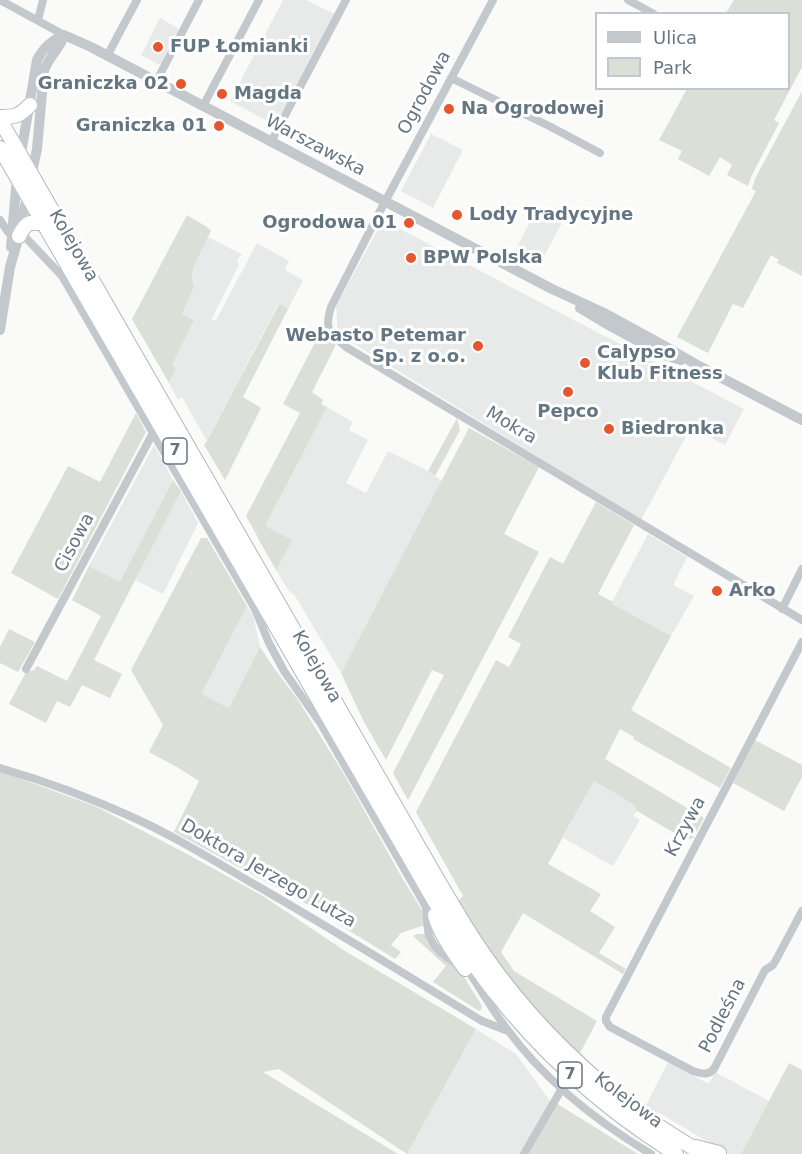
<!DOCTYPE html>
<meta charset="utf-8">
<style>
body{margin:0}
#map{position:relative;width:802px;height:1154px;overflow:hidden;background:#fafaf8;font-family:"DejaVu Sans",sans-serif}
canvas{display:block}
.legend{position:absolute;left:595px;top:12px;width:195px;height:78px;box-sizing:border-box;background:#fff;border:2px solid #c1c8cd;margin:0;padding:8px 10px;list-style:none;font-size:18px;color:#657683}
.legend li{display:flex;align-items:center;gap:12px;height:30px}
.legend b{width:30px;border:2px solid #c1c8cd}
</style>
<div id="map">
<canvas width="802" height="1154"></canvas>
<ul class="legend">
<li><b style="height:8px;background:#c3c8cc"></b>Ulica</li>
<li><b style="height:16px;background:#dadfd7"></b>Park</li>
</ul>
</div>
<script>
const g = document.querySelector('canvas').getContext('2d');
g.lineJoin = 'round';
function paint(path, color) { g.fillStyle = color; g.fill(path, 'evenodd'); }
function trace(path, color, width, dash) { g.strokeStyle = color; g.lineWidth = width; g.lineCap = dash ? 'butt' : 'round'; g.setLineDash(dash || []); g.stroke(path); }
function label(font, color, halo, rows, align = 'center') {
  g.font = font + ' "DejaVu Sans",sans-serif'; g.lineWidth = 6; g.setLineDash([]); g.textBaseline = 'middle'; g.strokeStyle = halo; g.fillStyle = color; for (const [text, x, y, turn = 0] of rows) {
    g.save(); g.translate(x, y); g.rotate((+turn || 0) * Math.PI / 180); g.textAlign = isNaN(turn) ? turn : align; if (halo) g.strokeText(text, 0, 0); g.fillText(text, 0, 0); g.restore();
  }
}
paint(new Path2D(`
 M 283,0 L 306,0 L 335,14 L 275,125 L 230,101 Z
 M 160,18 L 179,29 L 160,65 L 141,55 Z
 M 431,134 L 463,150 L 433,208 L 401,191 Z
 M 537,209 L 563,221 L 540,264 L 515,251 Z
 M 383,220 L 744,409 L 725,445 L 691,427 L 641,520 L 338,334 L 336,306 Z
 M 208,237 L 243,255 L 240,256 L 237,261 L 239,265 L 211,320 L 216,320 L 257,243 L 289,261 L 285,270 L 303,280 L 288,309 L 278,304 L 207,441 L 182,397 L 178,400 L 169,383 L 176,368 L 172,365 L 194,322 L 181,315 L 194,287 L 192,279 L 193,268 Z
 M 327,407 L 353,422 L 349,430 L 368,440 L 346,483 L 366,493 L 388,451 L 428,471 L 442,481 L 341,673 L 295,596 L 288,590 L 258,539 Z
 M 154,445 L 173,480 L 120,583 L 89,566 Z
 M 181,491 L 198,523 L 163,594 L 135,580 Z
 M 648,534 L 687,557 L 673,585 L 694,596 L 671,636 L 611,604 Z
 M 247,606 L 253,615 L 260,647 L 229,708 L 200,694 Z
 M 594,781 L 633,804 L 637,811 L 633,816 L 640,820 L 613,866 L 563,838 Z
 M 476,1029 L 516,1054 L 550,1101 L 520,1154 L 407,1154 Z
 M 668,1062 L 709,1084 L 715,1072 L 769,1101 L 741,1154 L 728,1154 L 646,1105 Z`), '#e8e9e9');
paint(new Path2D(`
 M 734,0 L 802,0 L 802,67 L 774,120 L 779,123 L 752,175 L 748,186 L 727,175 L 732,165 L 720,157 L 709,176 L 678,159 L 682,151 L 659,140 L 687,89 L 788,88 L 788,14 L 726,13 Z
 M 802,91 L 802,276 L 777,263 L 779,260 L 771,255 L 743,308 L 733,304 L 708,353 L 677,337 L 756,191 L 752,189 L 755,179 Z
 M 187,215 L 207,227 L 211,231 L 193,268 L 192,279 L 194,287 L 182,314 L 194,321 L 172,365 L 176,368 L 169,383 L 132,319 Z
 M 279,304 L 288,309 L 243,397 L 261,408 L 225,480 L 204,445 L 207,441 Z
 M 319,335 L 336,345 L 312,392 L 323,400 L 321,404 L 327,407 L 265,526 L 292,540 L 276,570 L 246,516 L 300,413 L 283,404 Z
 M 136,413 L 146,432 L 58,599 L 11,573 L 68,466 L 100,482 Z
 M 457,418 L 460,430 L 435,476 L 428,471 Z
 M 469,428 L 539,467 L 504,534 L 539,552 L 408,800 L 393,773 L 444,675 L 432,670 L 386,760 L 364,722 L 341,673 Z
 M 173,480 L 181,491 L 94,660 L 122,674 L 110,698 L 82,685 L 70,707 L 57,701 L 46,723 L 9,704 L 26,672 L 34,670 L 37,666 L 67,681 L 101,616 L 72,600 L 89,566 L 120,582 Z
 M 596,502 L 634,525 L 598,594 L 613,602 L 612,604 L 671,636 L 631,710 L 731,768 L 720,788 L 633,739 L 634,737 L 620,729 L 605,759 L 704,818 L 693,838 L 686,840 L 637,811 L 633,804 L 594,781 L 548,864 L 601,894 L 590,911 L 615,927 L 599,953 L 626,969 L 623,974 L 523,913 L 501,952 L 514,971 L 597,1021 L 580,1053 L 603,1075 L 617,1086 L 658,1112 L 655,1115 C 629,1101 605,1080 583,1059 C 571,1047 558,1036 547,1024 C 512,987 484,944 457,902 L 463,896 L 416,812 L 496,660 L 509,667 L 521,644 L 508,637 L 550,557 L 563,564 Z
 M 201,538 L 207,538 L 247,606 L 201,694 L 229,708 L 260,647 L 274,668 L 298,700 L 345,776 L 401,876 L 423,912 L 423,918 L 425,925 L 401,933 L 391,945 L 401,952 L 395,959 L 303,902 L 174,832 L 199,781 L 177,767 L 149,752 L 163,725 L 131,670 Z
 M 9,629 L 35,642 L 18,672 L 0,663 L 0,647 Z
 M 755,740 L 802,765 L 802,777 L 784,811 L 733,783 Z
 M 0,771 L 97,807 L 187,854 L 263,896 L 345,951 L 476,1029 L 407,1154 L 279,1069 L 263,1072 L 398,1154 L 0,1154 Z
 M 417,934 L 426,934 L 426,941 L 433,950 L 447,962 L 458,967 L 482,1006 L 481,1010 L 479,1011 L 433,982 L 446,966 L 413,936 Z
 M 789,1063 L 802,1070 L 802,1154 L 741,1154 Z
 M 556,1103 L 638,1154 L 529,1154 Z`), '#dadfd7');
const trunk = new Path2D(`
 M 0,117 C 16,117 19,116 30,105
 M 0,120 L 432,870 C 449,899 465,928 485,956 C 522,1009 568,1057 619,1098 C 646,1119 675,1137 703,1154
 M 0,148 L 442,914 C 458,940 474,966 493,990 C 544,1056 606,1110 676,1154
 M 19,236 C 26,222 29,221 44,224
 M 435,915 C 440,935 454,952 465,969
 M 696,1147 L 719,1153`);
trace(trunk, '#b4b9bd', 16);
trace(new Path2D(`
 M 0,0 L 64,35
 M 493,0 L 379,213 L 331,307 C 324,331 329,332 346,347 L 802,620
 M 628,0 L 654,14
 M 38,20 L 43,0
 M 107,56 L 137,0
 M 451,78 L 551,127 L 600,153
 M 156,82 L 199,0
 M 203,106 L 259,0
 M 271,142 L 346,0
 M 0,220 L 8,232 L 27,239 L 62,276 L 255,609 L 269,643 L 284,671 L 321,724 L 425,905 C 429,916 425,929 431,940 C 436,950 445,956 454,962 C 459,965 465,967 469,972 C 482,991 493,1011 507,1029 C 545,1081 596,1121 651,1154
 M 782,609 L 802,569
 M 802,642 L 606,1017 L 606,1021 L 610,1027 L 693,1071 C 702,1074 710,1076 715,1067 L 765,970 L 773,965 L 776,960 L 802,911
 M 26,669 L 153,433
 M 0,768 C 45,781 89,797 132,817 C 174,836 213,860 252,883 C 329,927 406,975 482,1021 L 508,1031
 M 524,1154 L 561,1090`), '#c3c8cc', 8);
trace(new Path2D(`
 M 64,35 L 91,47 L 550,288 L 604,313 L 668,348 L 699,366 L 802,420
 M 31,177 L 37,149 L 44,71 C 49,55 60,50 64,35
 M 11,247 L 17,177 L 37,60 C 43,48 52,40 64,35
 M 580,308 L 605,323 L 664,355 L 681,360
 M 0,330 L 10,267 L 19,236 L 28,192`), '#c3c8cc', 10);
trace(trunk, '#fff', 14);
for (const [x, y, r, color] of [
 [158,47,6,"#e4572e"],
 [181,84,6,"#e4572e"],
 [222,94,6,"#e4572e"],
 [449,109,6,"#e4572e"],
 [219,126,6,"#e4572e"],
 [457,215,6,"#e4572e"],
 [409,223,6,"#e4572e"],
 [411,258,6,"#e4572e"],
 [478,346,6,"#e4572e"],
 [585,363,6,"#e4572e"],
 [568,392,6,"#e4572e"],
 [609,429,6,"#e4572e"],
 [717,591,6,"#e4572e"]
]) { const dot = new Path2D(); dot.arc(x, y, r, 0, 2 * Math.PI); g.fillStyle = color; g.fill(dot); trace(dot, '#fff', 2); }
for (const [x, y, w] of [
 [175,451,24],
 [570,1075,24]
]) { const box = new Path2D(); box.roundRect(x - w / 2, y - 13, w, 26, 4.5); g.fillStyle = '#fff'; g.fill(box); trace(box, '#657683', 1.5); }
label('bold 16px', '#657683', null, [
 ["7",175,451],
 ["7",570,1075]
]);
label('bold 18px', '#657683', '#fff', [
 ["FUP Łomianki",170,47],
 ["Graniczka 02",169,84,"right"],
 ["Magda",234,94],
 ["Na Ogrodowej",461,109],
 ["Graniczka 01",207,126,"right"],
 ["Lody Tradycyjne",469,215],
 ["Ogrodowa 01",397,223,"right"],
 ["BPW Polska",423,258],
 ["Webasto Petemar",466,336,"right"],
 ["Sp. z o.o.",466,357,"right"],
 ["Calypso",597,353],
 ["Klub Fitness",597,374],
 ["Pepco",568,412,"center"],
 ["Biedronka",621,429],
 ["Arko",729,591]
], 'left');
label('18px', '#657683', '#fff', [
 ["Ogrodowa",425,93,-62],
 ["Warszawska",315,146,28],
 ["Kolejowa",73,246,60],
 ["Mokra",511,426,31],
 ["Cisowa",75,543,-62],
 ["Kolejowa",316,667,60],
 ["Krzywa",686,827,-62],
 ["Doktora Jerzego Lutza",268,874,30],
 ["Podleśna",723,1016,-63],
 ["Kolejowa",628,1101,37]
]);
</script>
